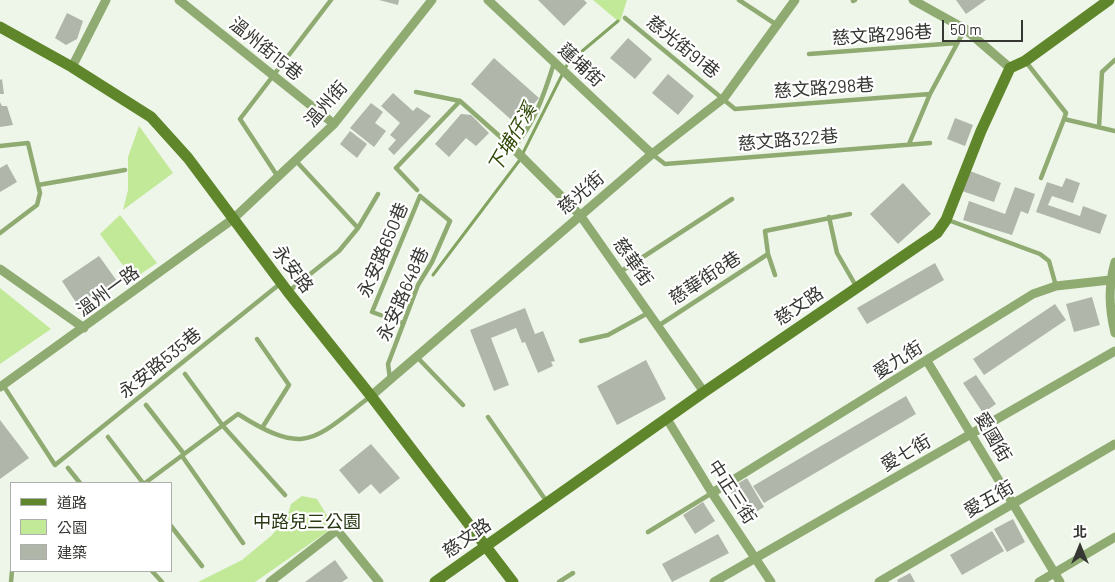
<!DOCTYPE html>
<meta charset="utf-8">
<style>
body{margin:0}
#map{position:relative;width:1115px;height:582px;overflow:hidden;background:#eef5e9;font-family:Barlow,"Noto Sans TC",sans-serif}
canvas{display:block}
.legend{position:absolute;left:10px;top:482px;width:162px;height:90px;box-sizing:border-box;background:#fff;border:1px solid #aeafad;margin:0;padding:6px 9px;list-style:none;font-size:15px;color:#343732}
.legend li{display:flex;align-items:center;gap:10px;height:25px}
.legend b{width:25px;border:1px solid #aeafad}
.north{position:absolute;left:1055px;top:522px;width:50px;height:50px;-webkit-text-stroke:4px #fff;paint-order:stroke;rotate:0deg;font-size:14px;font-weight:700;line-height:20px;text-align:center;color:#343732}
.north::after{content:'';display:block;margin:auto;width:18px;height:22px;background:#343732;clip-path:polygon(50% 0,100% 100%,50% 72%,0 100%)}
.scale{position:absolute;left:942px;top:20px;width:81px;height:22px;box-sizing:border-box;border:2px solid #343732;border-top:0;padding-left:6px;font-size:15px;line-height:18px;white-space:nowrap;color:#343732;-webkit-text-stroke:4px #fff;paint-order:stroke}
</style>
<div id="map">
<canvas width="1115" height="582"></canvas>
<ul class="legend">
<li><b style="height:6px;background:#5f862a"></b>道路</li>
<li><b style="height:14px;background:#c2e998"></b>公園</li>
<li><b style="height:14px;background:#b0b6aa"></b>建築</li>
</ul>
<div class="north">北</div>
<div class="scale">50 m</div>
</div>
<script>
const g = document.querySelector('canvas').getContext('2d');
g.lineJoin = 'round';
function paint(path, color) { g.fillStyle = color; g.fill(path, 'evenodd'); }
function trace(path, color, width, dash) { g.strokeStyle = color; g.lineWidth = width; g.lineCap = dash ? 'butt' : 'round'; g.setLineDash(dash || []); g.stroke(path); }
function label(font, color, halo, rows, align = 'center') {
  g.font = font + ' Barlow,"Noto Sans TC",sans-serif'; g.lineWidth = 4.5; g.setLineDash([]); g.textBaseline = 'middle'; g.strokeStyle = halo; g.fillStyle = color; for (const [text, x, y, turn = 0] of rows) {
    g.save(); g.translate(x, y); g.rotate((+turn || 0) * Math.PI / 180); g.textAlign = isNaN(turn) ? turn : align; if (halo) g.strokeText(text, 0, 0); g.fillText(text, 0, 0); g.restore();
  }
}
paint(new Path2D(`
 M 593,0 L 627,0 L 620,22 L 618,21 Z
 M 139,126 L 173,173 L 123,210 L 128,190 L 128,157 Z
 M 120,215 L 157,263 L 133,279 L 100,234 Z
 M 0,288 L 51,329 L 0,364 Z
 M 302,496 L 317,499 L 334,527 L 255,582 L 198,582 L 242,560 L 271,536 L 287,518 L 291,504 Z`), '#c2e998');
trace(new Path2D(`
 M 433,275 L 519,161 L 568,63 L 618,21`), '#83a361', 3);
paint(new Path2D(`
 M 379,0 L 399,0 L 398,5 Z
 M 538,0 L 584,0 L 587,3 L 564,26 Z
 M 956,0 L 986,0 L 966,14 Z
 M 67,13 L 83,21 L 77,39 L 66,45 L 55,38 Z
 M 628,38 L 652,59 L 635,79 L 610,58 Z
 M 494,58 L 539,98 L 516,124 L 471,84 Z
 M 668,74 L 694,96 L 678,115 L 652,93 Z
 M 2,79 L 4,94 L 0,94 L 0,80 Z
 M 393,93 L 413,111 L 417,107 L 431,116 L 394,155 L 388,149 L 396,140 L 390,135 L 400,123 L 381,106 Z
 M 0,102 L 2,106 L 7,106 L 13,125 L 0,127 Z
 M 371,103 L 383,112 L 375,123 L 386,131 L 374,147 L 350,128 Z
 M 461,114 L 471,115 L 489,133 L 476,146 L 466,138 L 449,157 L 435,144 Z
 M 955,118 L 973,125 L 965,146 L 947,139 Z
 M 350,131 L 367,144 L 357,158 L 340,144 Z
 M 7,164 L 17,182 L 0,192 L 0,168 Z
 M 970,171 L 1001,183 L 994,202 L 962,191 Z
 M 1066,178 L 1080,183 L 1073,203 L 1052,196 L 1048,205 L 1080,216 L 1083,206 L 1107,215 L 1100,234 L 1036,212 L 1047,182 L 1062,187 Z
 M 903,183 L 931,214 L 898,244 L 870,214 Z
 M 1015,187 L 1035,194 L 1028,214 L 1021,211 L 1012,235 L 963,220 L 969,201 L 1005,214 Z
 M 99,256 L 117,281 L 79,307 L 62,281 Z
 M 935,263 L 944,280 L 867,324 L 857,308 Z
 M 1092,297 L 1100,325 L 1074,332 L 1066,304 Z
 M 1055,304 L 1066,320 L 984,375 L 973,359 Z
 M 525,308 L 535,334 L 543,331 L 555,361 L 551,362 L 553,366 L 538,373 L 525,342 L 522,343 L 516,328 L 491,338 L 509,385 L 494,391 L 470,330 Z
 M 646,360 L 666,399 L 617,425 L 597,386 Z
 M 976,375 L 996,404 L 983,413 L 963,383 Z
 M 906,396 L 916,414 L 764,503 L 753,486 Z
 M 0,420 L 29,458 L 0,479 Z
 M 371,444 L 400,478 L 380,494 L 371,484 L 359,494 L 339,470 Z
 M 747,478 L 764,507 L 746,518 L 729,489 Z
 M 703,502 L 715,521 L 695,534 L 683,515 Z
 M 1013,519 L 1025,542 L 1007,552 L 994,529 Z
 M 992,531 L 1004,551 L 962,575 L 950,555 Z
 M 718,534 L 729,553 L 672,582 L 662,564 Z
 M 335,560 L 348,578 L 342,582 L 305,582 Z
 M 910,573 L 915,582 L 898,582 L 897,580 Z`), '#b0b6aa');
trace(new Path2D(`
 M 739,0 L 777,25
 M 853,1 L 855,0
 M 625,18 L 735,109 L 930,94
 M 809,54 L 957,43
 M 1026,62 L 1066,113 L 1064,119
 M 416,92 L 460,101 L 513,148 C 534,125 545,92 554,63
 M 1099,127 L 1102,72 L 1115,60
 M 909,144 L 930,94 L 965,29
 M 0,146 L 28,143 L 40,193 L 37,205 L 0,233
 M 652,154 L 665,164 L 930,143
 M 296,161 L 358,228
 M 278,177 L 240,119 L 331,0
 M 1041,178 L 1064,119 L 1115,131
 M 38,185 L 125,170
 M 417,190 L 396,168 L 460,101
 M 829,217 L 837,253 L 856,286
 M 948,220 L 1040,254 L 1049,261 L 1056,286
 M 620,272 L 732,199
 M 775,275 L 768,254 L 765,231 L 850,214
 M 289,291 L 339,251 L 358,228 L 378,194
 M 658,326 L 768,254
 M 257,339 L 289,385 L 262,428
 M 581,341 L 608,335 L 648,313
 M 417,357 L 463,405
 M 185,374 L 223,426 L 285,495
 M 390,379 L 388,364 L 418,285 L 432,262 L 450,221 L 420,196 L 372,312 L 403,323
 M 3,385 L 55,465 L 281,283
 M 146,405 L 184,454
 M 488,417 L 547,502
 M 108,437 L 143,483
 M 182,456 L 243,543
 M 68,468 L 80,483
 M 145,483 L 238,414 C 306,457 313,440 371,396
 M 171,526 L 202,566
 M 648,532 L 712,493
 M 152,571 L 162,582
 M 11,582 L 12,571
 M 559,582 L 573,573`), '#8fab71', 4.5);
trace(new Path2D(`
 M 179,0 L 334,124
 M 488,0 L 652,154
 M 913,0 L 965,29 L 1010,68
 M 72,67 L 106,0
 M 513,148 L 580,215 L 704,392
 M 1115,262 C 1108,287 1109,308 1115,333
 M 0,269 L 84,328
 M 927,361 L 1060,582
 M 0,387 L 233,219 L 334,124 L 432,0
 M 371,396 L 652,154 L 724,98 L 795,0
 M 667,419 L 712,493 L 771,582
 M 712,493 L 1033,294 L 1056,286 L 1110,280
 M 270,582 L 337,530 L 379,582
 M 714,582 L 1115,351
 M 879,582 L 1115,444
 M 1039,582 L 1115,537`), '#8fab71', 9);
trace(new Path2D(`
 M 0,27 L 72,67 L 151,117 L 188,158 L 288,292 L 371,396 L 513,582
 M 435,582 L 704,392 L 937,233 L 946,220 L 981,131 L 1010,68 L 1025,61 L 1109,0`), '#5f862a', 11);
label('18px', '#343732', '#fff', [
 ["慈文路296巷",882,35,-4],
 ["慈光街91巷",683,47,39],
 ["溫州街15巷",266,49,39],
 ["蓮埔街",581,65,43],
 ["慈文路298巷",824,88,-4],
 ["溫州街",326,104,-49],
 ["慈文路322巷",788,140,-5],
 ["慈光街",581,193,-41],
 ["永安路650巷",383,250,-67],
 ["慈華街",633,262,55],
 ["永安路",293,269,53],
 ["慈華街8巷",705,278,-33],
 ["溫州一路",108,291,-36],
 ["永安路648巷",403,294,-66],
 ["慈文路",799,306,-34],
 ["愛九街",898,360,-32],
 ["永安路535巷",160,363,-39],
 ["愛國街",993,437,60],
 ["愛七街",906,453,-30],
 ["中正三街",732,492,57],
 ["愛五街",989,499,-30],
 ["慈文路",467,538,-35]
]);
label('18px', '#263711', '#fff', [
 ["中路兒三公園",307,522]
]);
label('italic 19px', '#304a06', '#fff', [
 ["下埔仔溪",512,138,-60]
]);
</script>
